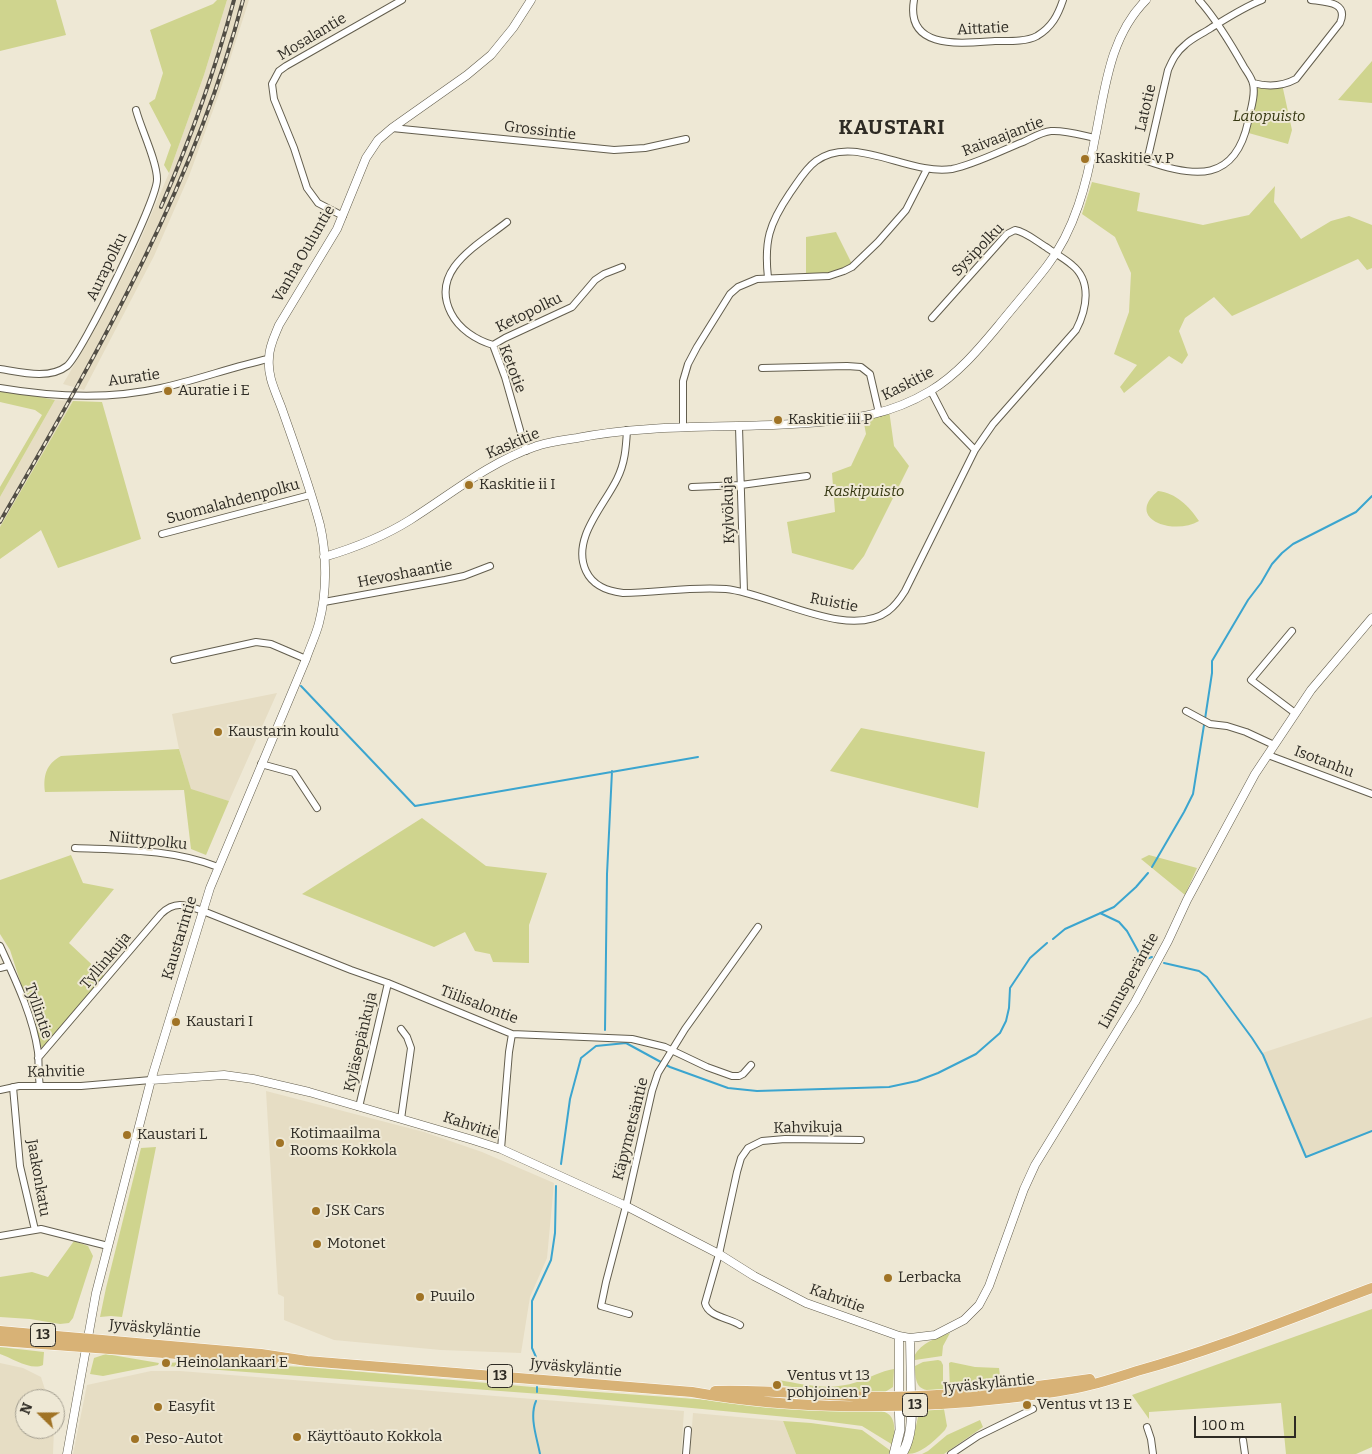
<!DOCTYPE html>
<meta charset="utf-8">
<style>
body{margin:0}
#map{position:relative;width:1372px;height:1454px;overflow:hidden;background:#eee8d5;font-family:Bitter,serif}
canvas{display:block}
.north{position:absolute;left:15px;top:1389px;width:50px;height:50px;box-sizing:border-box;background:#eee8d5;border:1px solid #a19c8e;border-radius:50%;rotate:292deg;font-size:14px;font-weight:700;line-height:20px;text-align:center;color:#2e2b24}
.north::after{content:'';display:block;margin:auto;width:18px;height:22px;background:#a07325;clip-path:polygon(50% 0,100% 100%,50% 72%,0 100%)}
.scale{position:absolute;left:1194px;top:1416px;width:102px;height:22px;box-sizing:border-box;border:2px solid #2e2b24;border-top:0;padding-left:6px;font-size:15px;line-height:18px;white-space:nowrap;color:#2e2b24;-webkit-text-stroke:4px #eee8d5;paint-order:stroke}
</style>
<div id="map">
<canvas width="1372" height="1454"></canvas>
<div class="north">N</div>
<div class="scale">100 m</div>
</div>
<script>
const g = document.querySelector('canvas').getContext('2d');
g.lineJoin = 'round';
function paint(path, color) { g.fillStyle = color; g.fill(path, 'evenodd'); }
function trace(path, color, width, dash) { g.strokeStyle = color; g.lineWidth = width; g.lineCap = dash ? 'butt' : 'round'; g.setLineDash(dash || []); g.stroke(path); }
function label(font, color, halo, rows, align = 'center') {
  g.font = font + ' Bitter,serif'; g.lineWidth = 4; g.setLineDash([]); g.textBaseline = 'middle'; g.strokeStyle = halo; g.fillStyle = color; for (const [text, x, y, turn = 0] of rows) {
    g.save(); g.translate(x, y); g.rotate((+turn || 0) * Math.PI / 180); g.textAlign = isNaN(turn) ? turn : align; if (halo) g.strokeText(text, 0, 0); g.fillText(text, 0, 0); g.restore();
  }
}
paint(new Path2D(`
 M 227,0 L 249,0 L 219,94 L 189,176 L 154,256 L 84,390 L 63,384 L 98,324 L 136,250 L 169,173 L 204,75 Z
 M 55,400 L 73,401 L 0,527 L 0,497 Z
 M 277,693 L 229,801 L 191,790 L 179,749 L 172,714 Z
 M 1372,1017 L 1372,1132 L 1304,1156 L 1262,1053 Z
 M 266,1091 L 424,1132 L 482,1152 L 554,1183 L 547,1258 L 530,1297 L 521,1353 L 441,1350 L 334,1340 L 284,1320 L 284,1297 L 278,1294 Z
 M 0,1363 L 23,1368 L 41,1377 L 48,1399 L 25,1399 L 25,1429 L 54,1429 L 53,1454 L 0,1454 Z
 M 151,1371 L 180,1371 L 684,1411 L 681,1454 L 73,1454 L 87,1385 Z
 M 693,1413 L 783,1421 L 796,1454 L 690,1454 Z`), '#e6ddc4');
paint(new Path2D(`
 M 0,0 L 56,0 L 66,35 L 0,51 Z
 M 217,0 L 227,0 L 204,75 L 169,173 L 164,165 L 171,145 L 149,103 L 155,99 L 163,73 L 150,30 L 213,4 Z
 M 1372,61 L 1372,103 L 1338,100 Z
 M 1253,83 L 1282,84 L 1292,130 L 1288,144 L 1245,132 Z
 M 1092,182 L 1140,193 L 1137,211 L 1203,225 L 1249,215 L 1275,186 L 1274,202 L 1301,239 L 1331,221 L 1349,216 L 1372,225 L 1372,268 L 1367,270 L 1358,259 L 1232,316 L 1214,297 L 1185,318 L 1179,331 L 1188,355 L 1182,364 L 1169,356 L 1124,393 L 1120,387 L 1137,365 L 1114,354 L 1129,312 L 1131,273 L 1115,237 L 1082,214 Z
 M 836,232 L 853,266 L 838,273 L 806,276 L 806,237 Z
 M 0,389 L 55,400 L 0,497 L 0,487 L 42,415 L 35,410 L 0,402 Z
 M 73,401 L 102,402 L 141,539 L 58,568 L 41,530 L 0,559 L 0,527 Z
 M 889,410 L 894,446 L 909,466 L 864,556 L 853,570 L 792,553 L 787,522 L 835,512 L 832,473 L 851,466 L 866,434 L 863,418 Z
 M 1158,491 C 1176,493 1189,506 1199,521 C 1174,536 1124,519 1158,491 Z
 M 861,728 L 985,752 L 978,808 L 830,771 Z
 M 179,749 L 191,789 L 229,801 L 206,855 L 191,849 L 184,790 L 45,792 C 43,776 46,764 61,756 Z
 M 422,818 L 486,866 L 547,873 L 529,925 L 529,963 L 493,962 L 490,954 L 475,951 L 465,932 L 434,947 L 302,894 Z
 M 71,855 L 83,883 L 114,889 L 69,943 L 104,976 L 42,1049 L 10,950 L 0,934 L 0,880 Z
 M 1149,855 L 1197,868 L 1185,895 L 1141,859 Z
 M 156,1147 L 122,1317 L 111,1316 L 100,1317 L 106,1288 L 141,1148 Z
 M 74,1241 L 88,1246 L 93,1256 L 73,1318 L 69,1323 L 60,1324 L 30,1319 L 0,1317 L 0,1277 L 32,1272 L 48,1277 Z
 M 1372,1309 L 1372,1447 L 1356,1454 L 1286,1454 L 1281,1403 L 1149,1412 L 1149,1419 L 1132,1395 Z
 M 950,1333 L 943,1346 L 942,1356 L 915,1360 L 914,1356 C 922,1342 936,1338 950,1333 Z
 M 0,1347 L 44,1352 L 43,1365 C 31,1371 12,1358 0,1354 Z
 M 106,1354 L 159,1363 L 158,1365 L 103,1376 L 90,1374 L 94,1358 Z
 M 938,1360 L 941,1361 L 943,1365 L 943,1391 C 921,1391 915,1390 915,1366 L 923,1362 Z
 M 183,1362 L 306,1367 L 555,1389 L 850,1410 C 881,1410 900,1405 893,1445 L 862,1426 L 808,1419 L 554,1395 L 166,1366 L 167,1363 Z
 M 951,1362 L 975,1367 L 999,1368 L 1001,1384 L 950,1391 L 949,1363 Z
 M 894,1369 L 893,1387 L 885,1392 L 825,1392 L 779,1385 L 779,1380 C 806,1385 830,1391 857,1382 C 869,1378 881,1371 894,1369 Z
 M 944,1409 L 947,1426 L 945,1430 C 935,1440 922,1454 907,1454 L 914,1435 L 918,1417 L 920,1413 L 924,1410 Z
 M 980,1420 L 983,1427 L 944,1454 L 922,1454 L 928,1451 L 947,1435 Z
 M 783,1421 L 811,1423 L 862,1430 L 891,1451 L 890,1454 L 796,1454 Z`), '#cfd48e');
trace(new Path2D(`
 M 301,686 L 415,806 L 698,757
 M 1205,719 L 1212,673 L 1212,661 L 1248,600 L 1261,583 L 1272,564 L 1282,553 L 1293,544 L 1356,512 L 1372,496
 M 1152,867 L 1184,812 L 1193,794 L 1204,725
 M 1100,913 L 1119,922 L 1127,931 L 1143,960 L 1152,957
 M 1053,939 L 1065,929 L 1114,907 L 1136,887 L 1148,873
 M 1164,963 L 1199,971 L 1207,977 L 1252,1038 L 1263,1055 L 1306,1157 L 1372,1131
 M 605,1030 L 607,874 L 612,771
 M 561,1164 L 570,1099 L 581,1058 L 596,1046 L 626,1043 L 670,1067 L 728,1088 L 757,1091 L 889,1087 L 917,1081 L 938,1073 L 976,1054 L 1000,1033 L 1006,1021 L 1009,1008 L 1010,988 L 1030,958 L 1047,943
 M 536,1357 L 532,1348 L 532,1301 L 551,1260 L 555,1233 L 556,1186
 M 539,1371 L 540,1366
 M 537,1392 L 537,1387
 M 536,1401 C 529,1417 537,1438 540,1454`), '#3ba5cf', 2);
const minor = new Path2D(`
 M 914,0 C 905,51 963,43 995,41 C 1008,41 1026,42 1037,36 C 1052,27 1058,15 1063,0
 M 1199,0 C 1217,20 1231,44 1244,67 C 1247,72 1252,78 1253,84 C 1256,95 1250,111 1248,122 C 1235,182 1195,178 1147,161 L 1168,70 C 1172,61 1176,52 1185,45 C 1192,38 1202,34 1211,28 C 1227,18 1244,7 1262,0
 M 1253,83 C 1268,87 1283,86 1296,79 L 1340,23 C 1349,2 1326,2 1311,0
 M 392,128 L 614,150 L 645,148 L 686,139
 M 343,216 L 318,203 L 307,188 L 294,148 L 274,99 L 272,84 L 279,71 L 286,66 L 402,0
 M 507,222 C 478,245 429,270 451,313 C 459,329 476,340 493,345 L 505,377 L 526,451
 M 768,278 C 764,241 769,224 790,193 C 798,182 805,169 816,161 C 854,133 909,176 952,169 C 976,164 1000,151 1023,142 C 1032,138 1041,132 1051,131 C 1065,130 1081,135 1095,138
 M 493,345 L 505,338 L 572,307 L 595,280 L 604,274 L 622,267
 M 762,368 L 847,366 L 861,367 L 870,374 L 879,413
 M 0,369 C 20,372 49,380 67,366 C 82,353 158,199 157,179 C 157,161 141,129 136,110
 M 0,388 C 53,397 108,400 161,388 C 197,380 232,367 268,359
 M 931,391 L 946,420 L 975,450
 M 683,427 L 683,381 L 688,364 L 697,347 L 730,294 L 738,287 L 757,279 L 829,276 L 844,271 L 852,267 L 878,242 L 906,210 L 927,169
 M 739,427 L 744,592
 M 627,430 C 626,448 625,463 617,479 C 604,506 571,539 586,571 C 593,586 607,591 623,593 C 657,593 692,586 726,589 C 771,593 848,641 888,611 C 895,606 900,599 905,591 L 975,450 L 993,424 L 1076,330 C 1087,309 1092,281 1072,265 C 1064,258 1054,253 1046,247 C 1036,241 1026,232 1015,230 L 1007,234 L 932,318
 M 692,487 L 741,485 L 807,476
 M 162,534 L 310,495
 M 324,602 L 445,580 L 464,576 L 490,566
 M 1292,631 L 1251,680 L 1295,713
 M 174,660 L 256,642 L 271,644 L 306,659
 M 1186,711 L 1210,724 L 1227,726 L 1246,732 L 1274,745
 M 1268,755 L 1372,794
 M 261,764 L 294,773 L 317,808
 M 75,848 C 124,850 172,849 218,867
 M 0,946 C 15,979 33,1016 38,1052 C 39,1063 38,1075 40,1086
 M 0,968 L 8,966
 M 38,1058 L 161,914 C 175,900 186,905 203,911 L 351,970 L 388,983 L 512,1034 L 632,1039 L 665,1047 L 707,1067 L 732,1076 L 739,1076 L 743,1074 L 751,1065
 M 13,1087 L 20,1166 L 35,1230
 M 0,1090 L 19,1086 L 81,1086 L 151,1080
 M 359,1107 L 388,983
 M 401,1119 L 411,1048 L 407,1037 L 401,1029
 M 501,1149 L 509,1052 L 512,1034
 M 0,1236 L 41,1229 L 108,1246
 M 629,1314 L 601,1306 L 606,1282 L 626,1206 L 652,1091 L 658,1073 L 685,1029 L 758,927
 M 740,1325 C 730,1318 708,1317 705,1303 L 719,1254 L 737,1172 L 741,1158 L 748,1148 L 762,1141 L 785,1139 L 861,1140
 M 1147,1427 L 1151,1439 L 1153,1454
 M 1243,1440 L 1245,1454
 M 686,1454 L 688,1430
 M 951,1454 L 978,1436 L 1033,1409`);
const tertiary = new Path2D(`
 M 324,557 C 354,548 383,537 410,520 C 450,495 488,463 534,447 C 547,442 563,440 577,438 C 653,423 731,429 808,423 C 854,419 890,415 930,391 C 957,375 978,350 998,326 C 1014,306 1031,287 1047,266 C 1075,230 1087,182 1095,138 C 1105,90 1109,37 1146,0
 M 151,1080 L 224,1075 L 253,1079 L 309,1092 L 473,1140 L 501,1149 L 626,1206 L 719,1254 L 754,1276 L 806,1303 L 899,1336 L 910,1338 L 935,1335 L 964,1320 L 979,1305 L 989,1286 L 1024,1189 L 1035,1165 L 1135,1002 L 1168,941 L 1187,900 L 1255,774 L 1311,690 L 1372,618
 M 899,1336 L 899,1396
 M 910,1338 L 911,1396
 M 67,1454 L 96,1293 L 151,1080 L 210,888 L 306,659 C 310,647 316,635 319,623 C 327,593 327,555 320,525 C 310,487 296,449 283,412 C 277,394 267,378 269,358 C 269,346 275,335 279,325 L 337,229 L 366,158 L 378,140 L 392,128 L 467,75 L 491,55 L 513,28 L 531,0`);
const secondary = new Path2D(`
 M 894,1454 L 900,1430 L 899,1399
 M 902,1454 C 912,1438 912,1417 911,1398`);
const trunk = new Path2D(`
 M 0,1331 L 261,1354 L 307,1361 L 692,1392 C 793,1410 906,1410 1008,1398 C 1035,1395 1063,1392 1090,1385 C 1106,1381 1121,1376 1137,1371 C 1217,1349 1294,1317 1372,1288
 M 0,1341 L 273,1361
 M 715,1391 C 772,1389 829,1397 886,1397 C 954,1396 1022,1389 1090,1379`);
trace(minor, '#635e4e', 8);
trace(tertiary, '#635e4e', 9);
trace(secondary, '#635e4e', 10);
trace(trunk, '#fff', 11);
trace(minor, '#fff', 6);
trace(tertiary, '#fff', 8);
trace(secondary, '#fff', 9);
trace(trunk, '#d8b276', 10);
const rail = new Path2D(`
 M 161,207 C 190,140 215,71 234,0
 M 0,522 C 96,355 194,188 243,0`);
trace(rail, '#524e45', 4);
trace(rail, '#eee8d5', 2, [5.5]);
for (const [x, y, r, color] of [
 [1085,159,5,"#a07325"],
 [168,391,5,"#a07325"],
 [778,420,5,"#a07325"],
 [469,485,5,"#a07325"],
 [218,732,5,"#a07325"],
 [176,1022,5,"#a07325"],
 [127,1135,5,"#a07325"],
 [280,1143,5,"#a07325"],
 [316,1211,5,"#a07325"],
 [317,1244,5,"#a07325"],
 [888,1278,5,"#a07325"],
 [420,1297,5,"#a07325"],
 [166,1363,5,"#a07325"],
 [777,1385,5,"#a07325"],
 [1027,1405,5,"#a07325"],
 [158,1407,5,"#a07325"],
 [297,1437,5,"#a07325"],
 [135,1439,5,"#a07325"]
]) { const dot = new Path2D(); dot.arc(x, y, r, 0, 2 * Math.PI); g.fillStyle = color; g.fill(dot); trace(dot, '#eee8d5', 2); }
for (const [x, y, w] of [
 [43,1335,25],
 [500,1376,25],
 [915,1405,25]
]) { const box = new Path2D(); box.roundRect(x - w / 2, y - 11.5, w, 23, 4); g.fillStyle = '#eee8d5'; g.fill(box); trace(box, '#2e2b24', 1); }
label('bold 14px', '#2e2b24', null, [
 ["13",43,1335],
 ["13",500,1376],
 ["13",915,1405]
]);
label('15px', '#2e2b24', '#eee8d5', [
 ["Aittatie",983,29,-3],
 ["Mosalantie",312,37,-31],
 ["Latotie",1146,108,-77],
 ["Grossintie",540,131,7],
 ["Raivaajantie",1003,137,-21],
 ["Sysipolku",978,250,-46],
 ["Vanha Ouluntie",304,254,-60],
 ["Aurapolku",107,267,-64],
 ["Ketopolku",529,313,-26],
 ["Ketotie",512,369,69],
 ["Auratie",134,378,-8],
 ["Kaskitie",908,384,-27],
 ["Kaskitie",513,444,-23],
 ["Suomalahdenpolku",233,502,-15],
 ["Kylvökuja",729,510,-92],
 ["Hevoshaantie",405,574,-11],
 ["Ruistie",834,603,11],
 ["Isotanhu",1324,762,21],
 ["Niittypolku",148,841,6],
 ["Kaustarintie",180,938,-73],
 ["Tyllinkuja",106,961,-50],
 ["Linnusperäntie",1129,981,-61],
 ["Tiilisalontie",479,1005,21],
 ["Tyllintie",38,1011,71],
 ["Kyläsepänkuja",361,1042,-77],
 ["Kahvitie",56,1072,-1],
 ["Kahvitie",471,1126,18],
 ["Kahvikuja",808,1128,-1],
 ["Käpymetsäntie",631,1129,-76],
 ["Jaakonkatu",38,1178,80],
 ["Kahvitie",837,1299,20],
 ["Jyväskyläntie",155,1329,5],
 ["Jyväskyläntie",576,1368,5],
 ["Jyväskyläntie",989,1384,-6]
]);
label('italic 15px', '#353711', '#eee8d5', [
 ["Latopuisto",1269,117],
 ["Kaskipuisto",864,492]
]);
label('15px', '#2e2b24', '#eee8d5', [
 ["Kaskitie v P",1095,159],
 ["Auratie i E",178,391],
 ["Kaskitie iii P",788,420],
 ["Kaskitie ii I",479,485],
 ["Kaustarin koulu",228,732],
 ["Kaustari I",186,1022],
 ["Kotimaailma",290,1134],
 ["Rooms Kokkola",290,1151],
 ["Kaustari L",137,1135],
 ["JSK Cars",326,1211],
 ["Motonet",327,1244],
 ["Lerbacka",898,1278],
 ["Puuilo",430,1297],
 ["Heinolankaari E",176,1363],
 ["Ventus vt 13",787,1376],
 ["pohjoinen P",787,1393],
 ["Ventus vt 13 E",1037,1405],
 ["Easyfit",168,1407],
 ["Käyttöauto Kokkola",307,1437],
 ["Peso-Autot",145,1439]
], 'left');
g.letterSpacing = '1px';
label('bold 20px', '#2e2b24', '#eee8d5', [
 ["KAUSTARI",892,128]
]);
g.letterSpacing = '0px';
</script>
